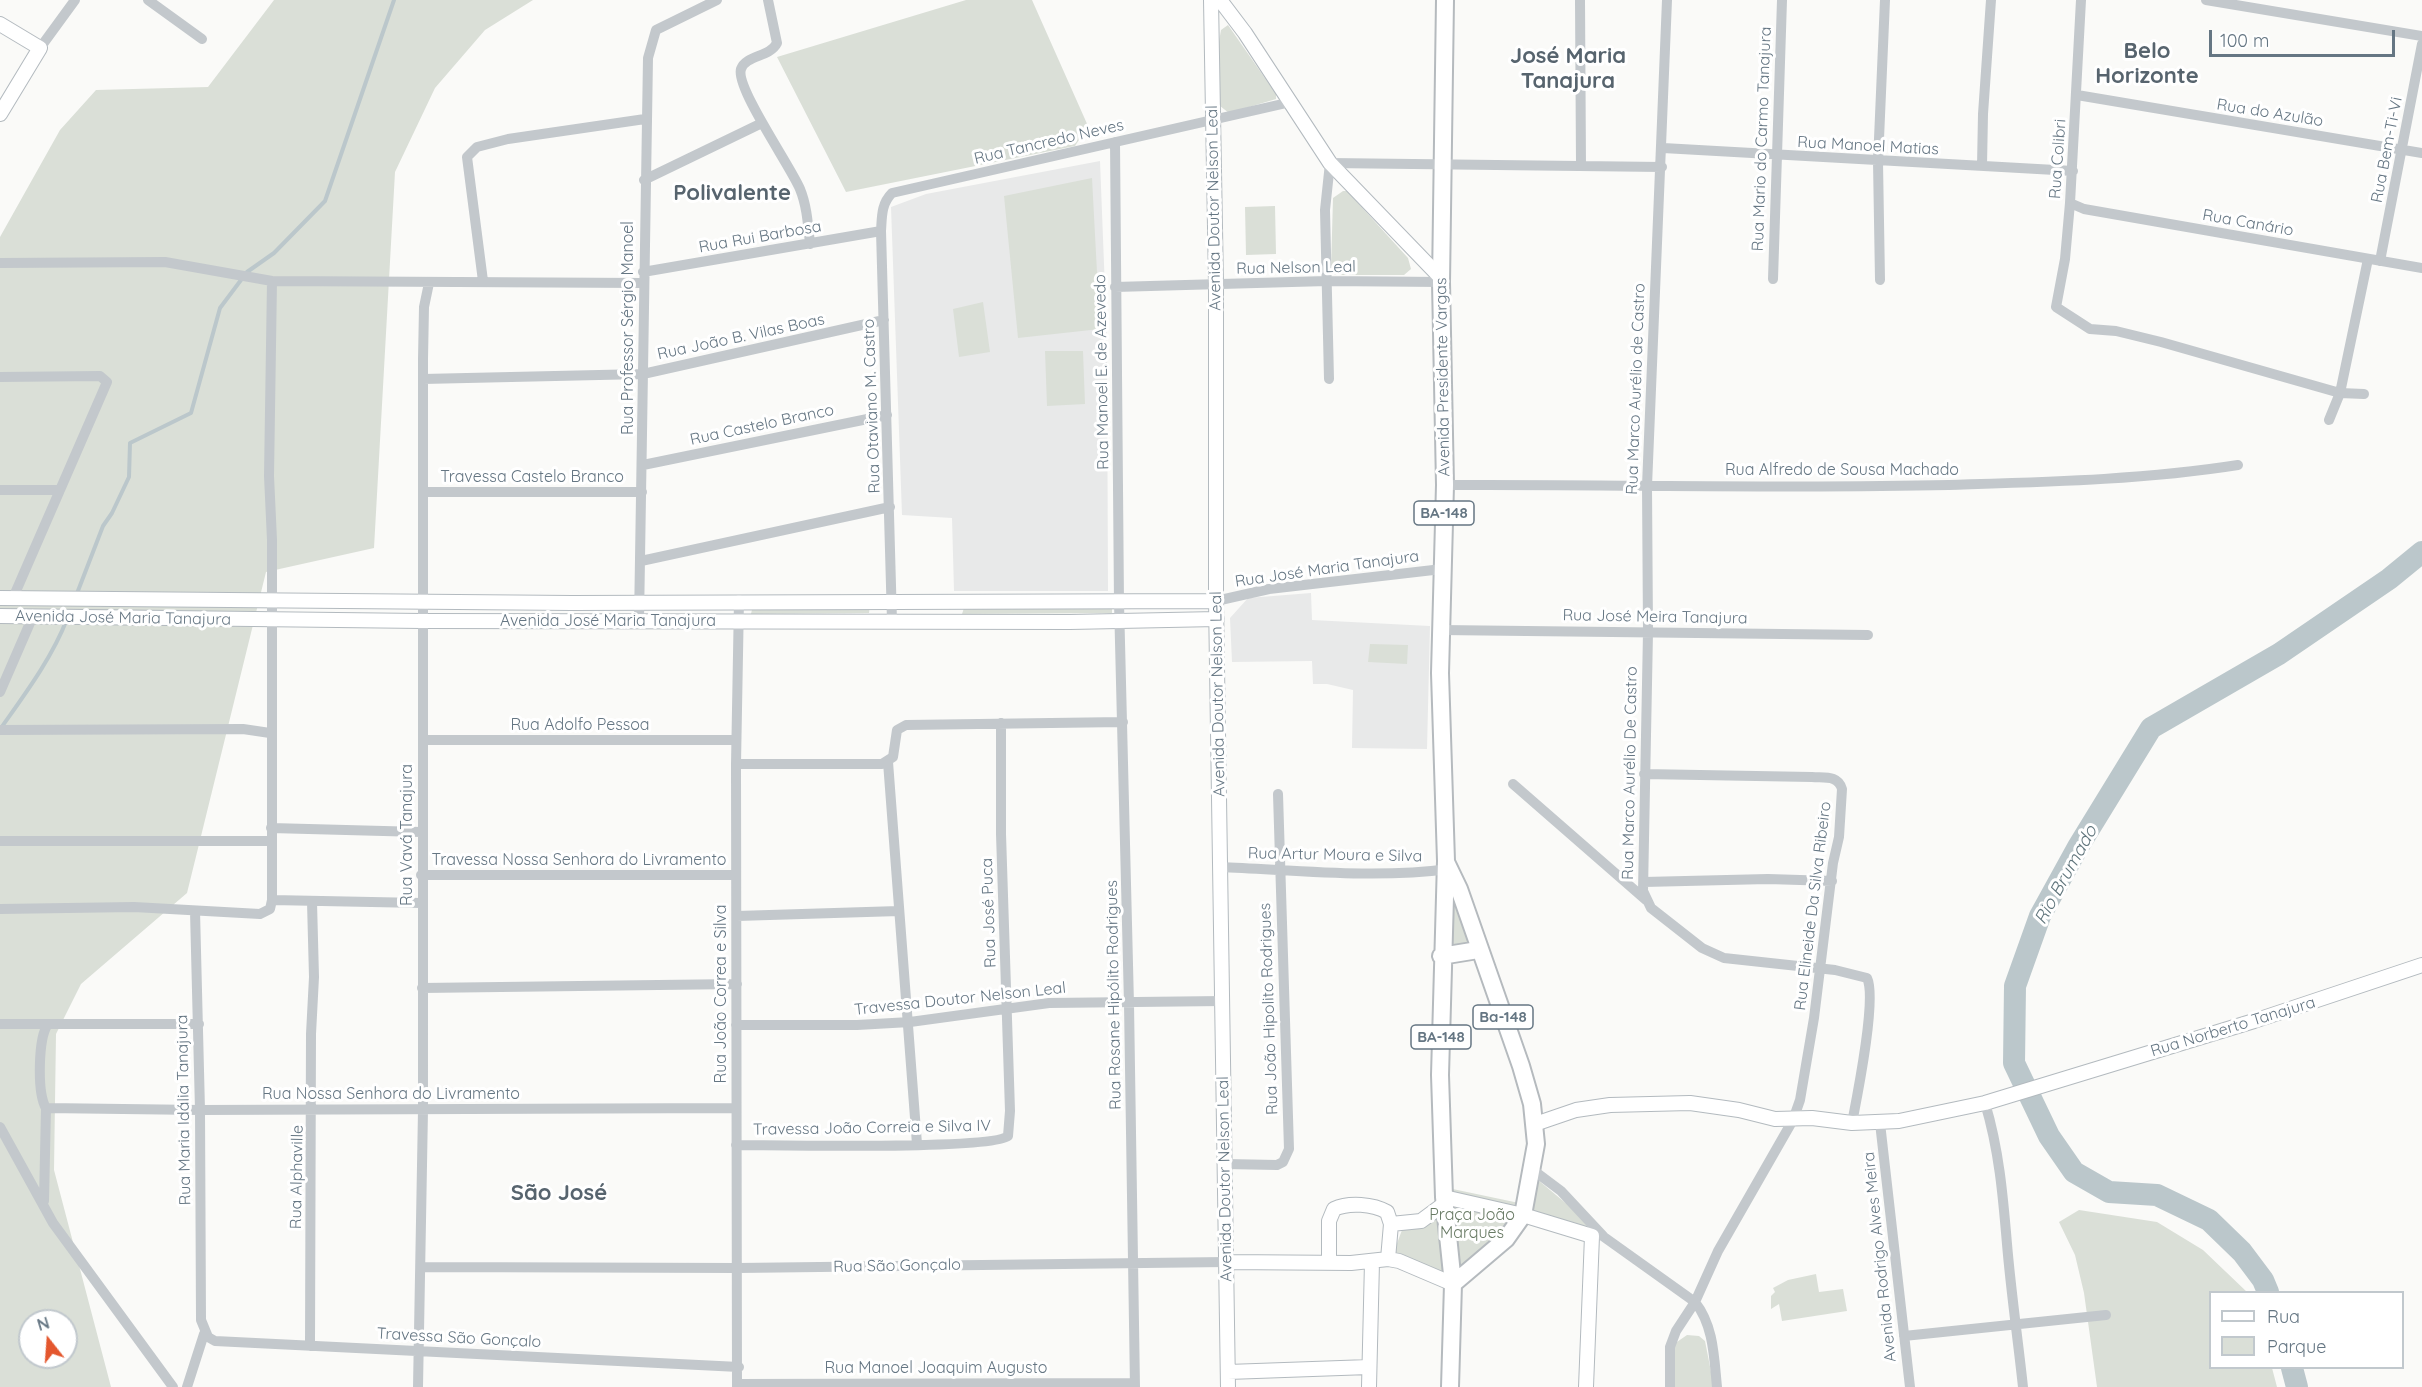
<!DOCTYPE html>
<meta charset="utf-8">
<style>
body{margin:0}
#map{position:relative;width:2422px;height:1387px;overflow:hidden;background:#fafaf8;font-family:Quicksand,sans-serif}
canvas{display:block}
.legend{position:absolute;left:2209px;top:1291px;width:195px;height:78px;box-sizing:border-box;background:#fff;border:2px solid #c1c8cd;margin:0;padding:8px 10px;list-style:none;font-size:18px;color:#657683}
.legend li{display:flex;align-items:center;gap:12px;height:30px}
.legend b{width:30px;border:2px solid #c1c8cd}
.north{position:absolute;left:18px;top:1309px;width:60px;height:60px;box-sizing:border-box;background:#fff;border:2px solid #c1c8cd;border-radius:50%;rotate:343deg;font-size:16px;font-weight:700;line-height:24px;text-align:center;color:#657683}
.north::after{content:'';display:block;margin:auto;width:21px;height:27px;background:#e4572e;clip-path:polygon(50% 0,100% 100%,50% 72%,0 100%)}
.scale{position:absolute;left:2209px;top:30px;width:186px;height:27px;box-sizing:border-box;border:3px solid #657683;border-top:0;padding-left:8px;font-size:18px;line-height:21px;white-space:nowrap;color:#657683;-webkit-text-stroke:4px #fff;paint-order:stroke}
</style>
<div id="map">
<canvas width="2422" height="1387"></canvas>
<ul class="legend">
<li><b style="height:8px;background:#fff"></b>Rua</li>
<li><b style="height:16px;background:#dadfd7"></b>Parque</li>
</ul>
<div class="north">N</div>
<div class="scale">100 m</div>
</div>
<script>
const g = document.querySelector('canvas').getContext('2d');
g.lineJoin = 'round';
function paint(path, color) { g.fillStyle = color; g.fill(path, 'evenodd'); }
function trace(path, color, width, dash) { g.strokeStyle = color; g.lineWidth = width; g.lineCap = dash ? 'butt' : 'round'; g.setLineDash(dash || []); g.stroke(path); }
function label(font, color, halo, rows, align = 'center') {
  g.font = font + ' Quicksand,sans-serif'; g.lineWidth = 6; g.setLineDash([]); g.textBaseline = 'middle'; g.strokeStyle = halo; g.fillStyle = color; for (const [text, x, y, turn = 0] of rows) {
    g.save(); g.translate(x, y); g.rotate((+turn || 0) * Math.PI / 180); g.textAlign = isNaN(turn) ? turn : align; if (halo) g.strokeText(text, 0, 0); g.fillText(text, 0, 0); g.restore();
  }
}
paint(new Path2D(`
 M 1100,161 L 1107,341 L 1108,591 L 954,591 L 952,518 L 902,515 L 891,207 L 926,194 Z
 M 1311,593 L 1312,620 L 1430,626 L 1427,749 L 1352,748 L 1353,690 L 1327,684 L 1313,684 L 1312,661 L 1232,662 L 1230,618 L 1248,598 Z`), '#e8e9e9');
paint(new Path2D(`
 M 274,0 L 533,0 L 485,30 L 435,88 L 395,172 L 374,548 L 266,572 L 187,893 L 81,984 L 56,1034 L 54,1170 L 111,1387 L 0,1387 L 0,237 L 60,130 L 96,90 L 208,87 ZM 30,1321 L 66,1321 L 66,1357 L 30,1357 Z
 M 966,0 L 1032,0 L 1088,126 L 1075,146 L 846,192 L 777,57 Z
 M 1228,25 L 1276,94 L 1276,99 L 1229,113 L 1220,106 C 1216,79 1216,56 1221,30 Z
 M 1092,178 L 1100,329 L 1018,338 L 1004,196 Z
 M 1343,191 L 1347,191 L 1408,258 L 1411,269 L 1404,275 L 1334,275 L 1331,269 L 1333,198 Z
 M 1275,206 L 1276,254 L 1246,255 L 1245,207 Z
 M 983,302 L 990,352 L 959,357 L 953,309 Z
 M 1045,351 L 1083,351 L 1085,404 L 1047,406 Z
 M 753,605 L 870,605 L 869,613 L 751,614 Z
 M 1112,606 L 1112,613 L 962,614 L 964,608 Z
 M 1370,644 L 1408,645 L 1407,664 L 1368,662 Z
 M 1450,889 L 1469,944 L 1447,945 Z
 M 1538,1180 L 1592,1225 L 1587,1236 L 1537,1216 L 1528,1208 Z
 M 1448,1188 L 1519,1203 L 1523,1221 L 1460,1279 L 1392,1257 L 1402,1230 C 1435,1227 1437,1218 1448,1188 Z
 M 2079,1210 L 2157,1222 L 2203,1250 L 2247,1292 L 2210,1292 L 2210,1368 L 2272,1368 L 2277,1387 L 2097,1387 L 2084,1293 L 2075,1255 L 2059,1222 Z
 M 1816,1274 L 1819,1292 L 1843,1289 L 1847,1311 L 1782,1321 L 1779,1304 L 1771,1309 L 1771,1296 L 1775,1292 L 1773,1288 L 1788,1280 Z
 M 1687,1335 L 1699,1336 L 1705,1341 L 1714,1387 L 1671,1387 L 1674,1344 Z`), '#dadfd7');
trace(new Path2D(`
 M 76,596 L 103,526 L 112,513 L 129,477 L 130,443 L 191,413 L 220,308 L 247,272 L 274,253 L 325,201 L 394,0
 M 1,728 C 25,694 52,658 67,619`), '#bbc7cb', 4);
trace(new Path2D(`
 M 2268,1292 L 2263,1280 L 2242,1252 L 2209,1220 L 2157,1195 L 2109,1192 L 2074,1172 L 2049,1136 L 2014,1063 L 2015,986 L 2040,916 L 2078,847 L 2151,728 L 2279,654 L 2389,579 L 2422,552
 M 2292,1368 L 2297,1387`), '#bbc7cb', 22);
const secondary = new Path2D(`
 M 1211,0 L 1216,284 L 1216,601 L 1228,1387
 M 1220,0 L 1245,33 L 1330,163 L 1441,278
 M 0,24 L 40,48 L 0,114
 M 0,598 L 572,603 L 1216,601
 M 0,616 L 422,621 L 1070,622 L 1217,619
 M 1535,1124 L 1576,1110 L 1610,1105 L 1690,1103 L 1739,1110 L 1775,1119 L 1812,1118 L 1852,1123 L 1899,1121 L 1985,1103 L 2254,1021 L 2422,965
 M 1444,1197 L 1523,1215 L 1592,1236 L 1586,1387
 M 1391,1224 L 1421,1221 L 1444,1204
 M 1388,1259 L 1399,1261 L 1453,1284
 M 1226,1262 L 1351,1263 L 1388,1259 L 1391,1224 L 1387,1212 C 1373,1204 1349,1202 1334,1209 L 1329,1221 L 1329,1262
 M 1228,1372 L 1369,1367
 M 1369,1387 L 1372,1262`);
const primary = new Path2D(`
 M 1445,0 L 1441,282 L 1445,485 L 1440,673 L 1446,861 L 1440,1075 L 1444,1197 L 1453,1284 L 1450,1387
 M 1447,864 L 1459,889 L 1521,1066 L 1532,1104 L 1536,1144 L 1523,1215 L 1506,1239 L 1453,1284
 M 1441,956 L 1478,950`);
trace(secondary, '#b3babf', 16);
trace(primary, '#b5babe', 20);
trace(new Path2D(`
 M 148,0 L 202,39
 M 768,0 L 777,43 C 770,57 746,55 741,69 C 735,87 791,167 800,189 C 807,206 808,225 810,244
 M 1580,0 L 1581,165
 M 1667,0 L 1647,486 L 1648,632 L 1643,891 L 1651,908 L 1702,948 L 1724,958 L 1835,970 L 1867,978 C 1877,998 1857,1097 1852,1123
 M 2081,0 L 2070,203 L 2065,259 L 2056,307 L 2090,329 L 2116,331 L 2161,342 L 2340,393 L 2364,394
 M 2206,0 L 2422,36
 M 40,48 L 75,0
 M 2077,95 L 2422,153
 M 1115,142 L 1119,602 L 1129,1004 L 1135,1387
 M 1663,148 L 2073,171
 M 1982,166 L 1983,114 L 1991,0
 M 644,180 L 762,123
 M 2070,203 L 2084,209 L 2422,268
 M 2380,261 L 2422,44
 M 0,263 L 165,262 L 272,281 L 642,283
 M 643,272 L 881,231
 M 1773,279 L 1782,0
 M 1880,280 L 1878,162 L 1885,0
 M 483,281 L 467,157 L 477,147 L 508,139 L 645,119
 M 1115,287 L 1327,281 L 1441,282
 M 0,377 L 100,376 L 107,382 L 13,598
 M 423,379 L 643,374 L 884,320
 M 1329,379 L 1325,210 L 1330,163 L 1662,167
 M 2329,420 L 2340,393 L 2368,259
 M 643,465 L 887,415
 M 1445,485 C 1613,484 1781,489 1949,485 C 2045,482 2142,480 2238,465
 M 0,490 L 60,490
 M 423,492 L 642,492
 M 641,561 L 890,507
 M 1216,601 L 1269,589 L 1442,569
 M 639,621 L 648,58 L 656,30 L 717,0
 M 892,621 L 881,231 C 882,217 881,204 892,193 L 1291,102
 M 1441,630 L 1868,635
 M 0,692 L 33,616
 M 0,730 L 243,729 L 270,733
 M 423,740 L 736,740
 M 888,762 L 917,1144
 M 736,764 L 882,764 L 893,757 L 897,730 L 906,725 L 1123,722
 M 1644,774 L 1812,777 C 1825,778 1838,775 1842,789 L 1839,837 L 1833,863 L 1814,1018 L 1800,1100 L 1793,1120 L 1718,1251 L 1695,1302 L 1676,1331 L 1670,1347 L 1670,1387
 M 1513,784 L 1646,900
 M 271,828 L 421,832
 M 0,841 L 271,841
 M 1220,867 C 1295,870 1374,879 1449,869
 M 421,875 L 736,875
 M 1644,882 L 1768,879 L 1832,881
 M 272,900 L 421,903
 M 0,909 L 134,907 L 260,914 L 270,909 L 272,900 L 272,540 L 269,476 L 272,281
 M 195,911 L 200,1110 L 201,1320 L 208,1337 L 215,1341 L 739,1367
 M 737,916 L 899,911
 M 422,988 L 737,984
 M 0,1024 L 199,1024
 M 736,1025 L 857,1025 L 910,1022 L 1049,1003 L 1223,1001
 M 1985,1103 C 1999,1149 2003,1196 2007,1244 C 2011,1292 2018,1340 2023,1387
 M 46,1108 L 200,1110 L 736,1108
 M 1880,1123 L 1910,1387
 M 0,1127 L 53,1223 L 173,1387
 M 736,1145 C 773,1145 992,1150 1008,1136 L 1010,1111 L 1001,834 L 1001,723
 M 1226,1164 L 1277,1165 L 1283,1162 L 1289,1149 L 1278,794
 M 1533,1170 L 1561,1191 L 1604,1237 L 1695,1302 C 1714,1326 1714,1358 1717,1387
 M 44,1201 L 46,1108 C 37,1093 38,1038 48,1024
 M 422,1267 L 738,1268 L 1226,1262
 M 1904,1336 L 2106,1315
 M 310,1346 L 311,1034 L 314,977 L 312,902
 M 738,1384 L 1135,1383
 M 187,1387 L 204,1334
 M 418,1387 L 423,1110 L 423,359 L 424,307 L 429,283
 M 737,1387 L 736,764 L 739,600`), '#c3c8cc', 10);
trace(secondary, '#fff', 14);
trace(primary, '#fff', 16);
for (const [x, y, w] of [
 [1444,513,60],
 [1503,1017,60],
 [1441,1037,60]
]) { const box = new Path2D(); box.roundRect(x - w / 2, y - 12, w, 24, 4.5); g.fillStyle = '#fff'; g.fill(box); trace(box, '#657683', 1.5); }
label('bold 15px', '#657683', null, [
 ["BA-148",1444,513],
 ["Ba-148",1503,1017],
 ["BA-148",1441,1037]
]);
label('16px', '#657683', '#fff', [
 ["Rua do Azulão",2270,113,9],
 ["Rua Mario do Carmo Tanajura",1762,139,-88],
 ["Rua Tancredo Neves",1049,142,-13],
 ["Rua Manoel Matias",1868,146,3],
 ["Rua Bem-Ti-Vi",2387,150,-79],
 ["Rua Colibri",2058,159,-86],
 ["Avenida Doutor Nelson Leal",1214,208,-91],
 ["Rua Canário",2248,223,10],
 ["Rua Rui Barbosa",760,237,-10],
 ["Rua Nelson Leal",1296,268,-1],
 ["Rua Professor Sérgio Manoel",628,328,-90],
 ["Rua João B. Vilas Boas",741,337,-12],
 ["Rua Manoel E. de Azevedo",1102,372,-91],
 ["Avenida Presidente Vargas",1443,377,-91],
 ["Rua Marco Aurélio de Castro",1636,389,-88],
 ["Rua Otaviano M. Castro",872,406,-92],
 ["Rua Castelo Branco",762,425,-12],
 ["Rua Alfredo de Sousa Machado",1842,470],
 ["Travessa Castelo Branco",532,477],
 ["Rua José Maria Tanajura",1327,569,-8],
 ["Rua José Meira Tanajura",1655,617,1],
 ["Avenida José Maria Tanajura",123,618,1],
 ["Avenida José Maria Tanajura",608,621],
 ["Avenida Doutor Nelson Leal",1218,694,-91],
 ["Rua Adolfo Pessoa",580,725],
 ["Rua Marco Aurélio De Castro",1630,773,-89],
 ["Rua Vavá Tanajura",407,835,-90],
 ["Rua Artur Moura e Silva",1335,855,1],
 ["Travessa Nossa Senhora do Livramento",579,860],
 ["Rua Elineide Da Silva Ribeiro",1813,906,-83],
 ["Rua José Puca",989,913,-92],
 ["Rua João Correa e Silva",721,994,-90],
 ["Rua Rosane Hipólito Rodrigues",1114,995,-91],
 ["Travessa Doutor Nelson Leal",960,999,-6],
 ["Rua João Hipolito Rodrigues",1269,1009,-92],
 ["Rua Norberto Tanajura",2233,1027,-17],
 ["Rua Nossa Senhora do Livramento",391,1094],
 ["Rua Maria Idália Tanajura",184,1110,-91],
 ["Travessa João Correia e Silva IV",872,1128,-1],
 ["Rua Alphaville",297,1177,-89],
 ["Avenida Doutor Nelson Leal",1225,1179,-91],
 ["Avenida Rodrigo Alves Meira",1880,1257,-96],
 ["Rua São Gonçalo",897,1266,-1],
 ["Travessa São Gonçalo",459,1338,3],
 ["Rua Manoel Joaquim Augusto",936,1368]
]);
label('16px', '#687a64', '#fff', [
 ["Praça João",1472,1215],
 ["Marques",1472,1233]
]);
label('italic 18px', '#60757c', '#fff', [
 ["Rio Brumado",2066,875,-61]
]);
label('bold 22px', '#57646e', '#fff', [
 ["Belo",2147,51],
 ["Horizonte",2147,76],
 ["José Maria",1568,56],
 ["Tanajura",1568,81],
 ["Polivalente",732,193],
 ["São José",559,1193]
]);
</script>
